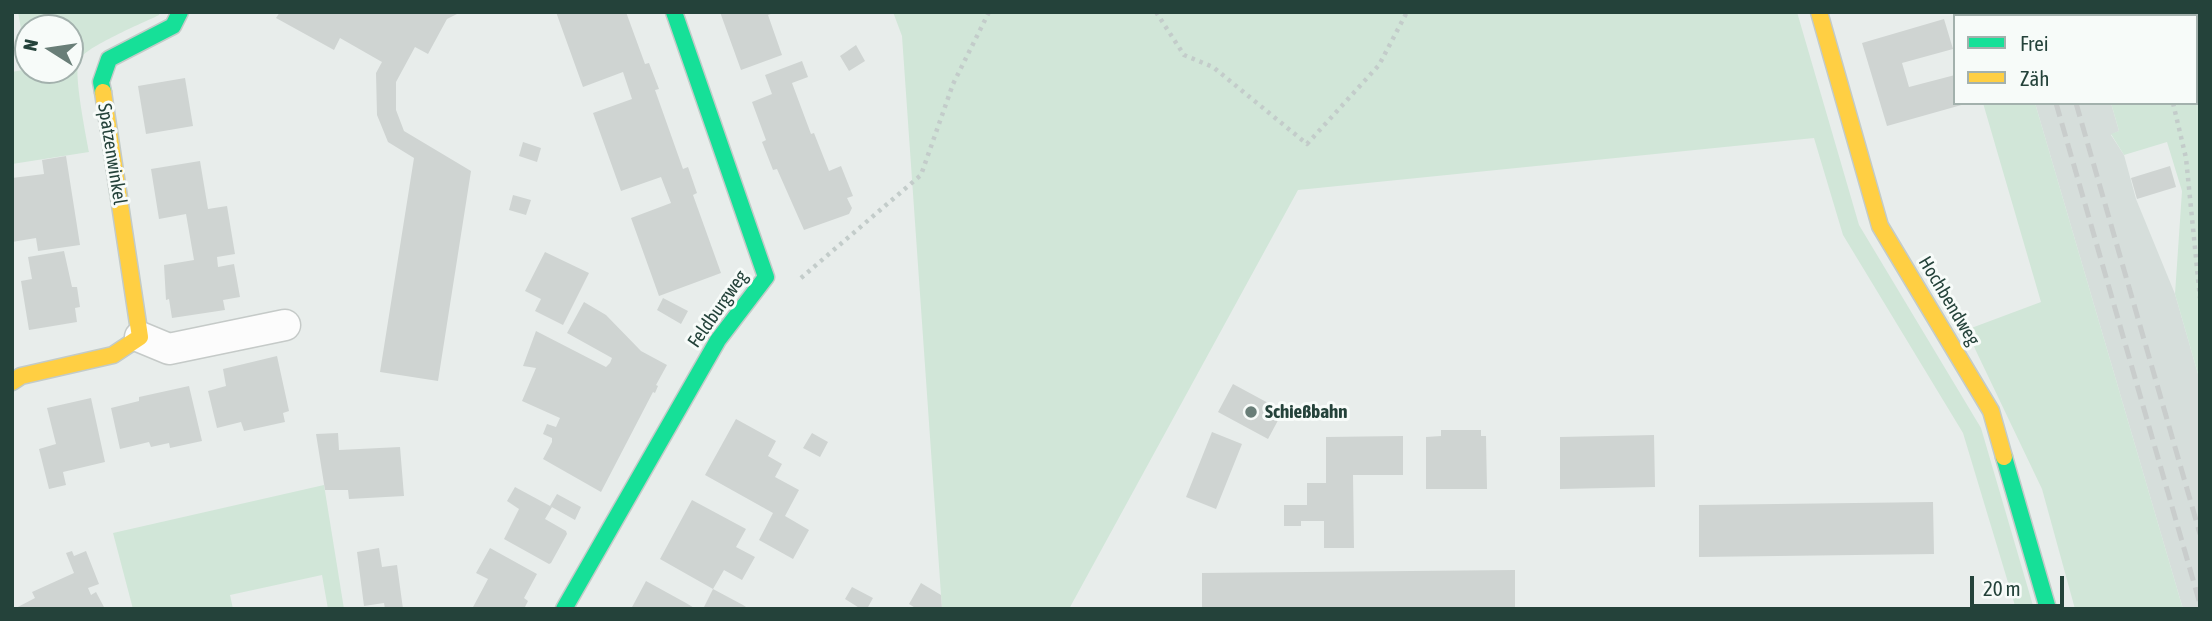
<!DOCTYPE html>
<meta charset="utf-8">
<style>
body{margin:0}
#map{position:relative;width:2212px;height:621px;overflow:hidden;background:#e8edeb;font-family:"Asap Condensed",sans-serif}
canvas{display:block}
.frame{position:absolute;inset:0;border:14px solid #24423a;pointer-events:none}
.legend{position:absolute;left:1953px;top:14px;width:245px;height:91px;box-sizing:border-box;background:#f7fbf9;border:2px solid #a3b1ad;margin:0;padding:9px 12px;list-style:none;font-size:21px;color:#24423a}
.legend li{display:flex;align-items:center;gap:14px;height:35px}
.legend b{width:35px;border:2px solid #a3b1ad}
.north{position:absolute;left:14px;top:14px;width:70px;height:70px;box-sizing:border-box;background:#f7fbf9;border:2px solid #a3b1ad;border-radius:50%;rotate:282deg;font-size:19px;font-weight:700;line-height:28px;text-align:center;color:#24423a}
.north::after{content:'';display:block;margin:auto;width:24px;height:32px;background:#697e78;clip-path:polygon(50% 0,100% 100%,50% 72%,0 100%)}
.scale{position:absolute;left:1970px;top:576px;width:94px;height:32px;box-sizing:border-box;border:4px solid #24423a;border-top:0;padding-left:9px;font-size:21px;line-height:24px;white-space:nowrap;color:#24423a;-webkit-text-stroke:5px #f7fbf9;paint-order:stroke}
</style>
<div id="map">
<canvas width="2212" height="621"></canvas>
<div class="frame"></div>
<ul class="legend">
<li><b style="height:9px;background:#16e098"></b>Frei</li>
<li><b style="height:9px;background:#ffcf43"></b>Zäh</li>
</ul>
<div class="north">N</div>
<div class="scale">20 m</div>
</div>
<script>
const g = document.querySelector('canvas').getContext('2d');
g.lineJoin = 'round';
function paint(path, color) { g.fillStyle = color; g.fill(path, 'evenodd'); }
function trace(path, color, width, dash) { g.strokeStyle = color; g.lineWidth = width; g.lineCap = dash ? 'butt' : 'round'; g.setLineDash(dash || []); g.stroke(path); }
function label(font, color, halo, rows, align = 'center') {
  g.font = font + ' "Asap Condensed",sans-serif'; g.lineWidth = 6; g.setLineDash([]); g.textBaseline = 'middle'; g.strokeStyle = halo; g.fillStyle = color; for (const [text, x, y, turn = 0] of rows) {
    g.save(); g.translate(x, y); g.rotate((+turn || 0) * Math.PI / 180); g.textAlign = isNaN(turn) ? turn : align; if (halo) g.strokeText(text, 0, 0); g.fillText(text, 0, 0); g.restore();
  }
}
paint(new Path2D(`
 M 2009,12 L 2155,12 L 2156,16 L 2010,16 Z
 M 2035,103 L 2111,103 L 2119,131 L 2111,135 L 2124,155 L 2136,199 L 2175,294 L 2200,381 L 2200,609 L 2183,609 Z`), '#d6dedb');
paint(new Path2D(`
 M 18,12 L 160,12 L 159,15 C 143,23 85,47 79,60 C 73,72 86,135 89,152 L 12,164 L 12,72 L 28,69 L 70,70 L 70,28 L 28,28 L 28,68 Z
 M 893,12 L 1797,12 L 1859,225 L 1981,428 L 2034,609 L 2016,609 L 1963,433 L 1843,235 L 1814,138 L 1298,190 L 1069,609 L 942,609 L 902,36 Z
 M 2200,40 L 2200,381 L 2175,294 L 2182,191 L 2167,142 L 2124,155 L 2111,134 L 2119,131 L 2111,103 L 2196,103 L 2196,41 Z
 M 1983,103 L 2035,103 L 2183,609 L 2075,609 L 2042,489 L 1966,330 L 2041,302 Z
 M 324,485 L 344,609 L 328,609 L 322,575 L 230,595 L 233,609 L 133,609 L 113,533 Z`), '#d1e6d8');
paint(new Path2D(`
 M 280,12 L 461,12 L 447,19 L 428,54 L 415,47 L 396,82 L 396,110 L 404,131 L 471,171 L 438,381 L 380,372 L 414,158 L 388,142 L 377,115 L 376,73 L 382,62 L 340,38 L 334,50 L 276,18 Z
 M 556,12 L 626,12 L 645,64 L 649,63 L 659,89 L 655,90 L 683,169 L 688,167 L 697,193 L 693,195 L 721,273 L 659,296 L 631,218 L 671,203 L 661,177 L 621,191 L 593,113 L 632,99 L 623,72 L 583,87 Z
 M 720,12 L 776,12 L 768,15 L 782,55 L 741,70 Z
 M 1944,19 L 1953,49 L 1902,63 L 1909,87 L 1955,75 L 1955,103 L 1965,104 L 1887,126 L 1862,43 Z
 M 856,45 L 865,61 L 849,71 L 840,56 Z
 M 802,61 L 808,77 L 792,83 L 811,134 L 814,133 L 829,171 L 841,166 L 853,196 L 847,198 L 852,208 L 849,214 L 804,230 L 777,169 L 773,170 L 762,142 L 766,140 L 752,102 L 772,94 L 765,75 Z
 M 185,78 L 193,126 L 146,134 L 138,86 Z
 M 523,142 L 541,148 L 537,162 L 519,156 Z
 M 66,156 L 80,245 L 38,251 L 36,238 L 12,242 L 12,178 L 44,174 L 42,160 Z
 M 200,161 L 208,209 L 227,206 L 235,254 L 217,257 L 218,267 L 234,264 L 240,297 L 223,300 L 225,310 L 172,318 L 169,299 L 166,300 L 164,265 L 194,260 L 186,214 L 159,219 L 151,169 Z
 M 2170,166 L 2176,187 L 2137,199 L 2131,178 Z
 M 513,195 L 531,200 L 526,215 L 509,210 Z
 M 64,251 L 72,287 L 77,287 L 80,307 L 75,308 L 77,322 L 29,330 L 21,281 L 32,279 L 28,257 Z
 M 545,252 L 589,273 L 563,325 L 535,311 L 541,299 L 525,291 Z
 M 663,298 L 688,311 L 681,324 L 657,310 Z
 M 584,302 L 606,315 L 641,351 L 667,365 L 656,385 L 658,386 L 655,393 L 653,392 L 601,492 L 543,459 L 552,442 L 552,438 L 543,434 L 547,424 L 556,427 L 560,418 L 522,401 L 536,368 L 523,366 L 536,331 L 606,367 L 610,363 L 612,358 L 567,333 Z
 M 277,356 L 289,411 L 283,413 L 285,422 L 244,431 L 241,422 L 217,428 L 208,391 L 226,386 L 223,369 Z
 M 1233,384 L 1283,411 L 1268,439 L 1218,412 Z
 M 189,386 L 202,441 L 170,448 L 169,443 L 151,447 L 149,442 L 120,449 L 111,408 L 139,401 L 139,397 Z
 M 91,398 L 105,462 L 63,472 L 66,485 L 49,489 L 39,449 L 56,444 L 47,408 Z
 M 736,419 L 776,441 L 768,456 L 782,464 L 775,477 L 799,490 L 785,516 L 809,530 L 793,559 L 759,540 L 773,513 L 705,475 Z
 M 1441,430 L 1481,430 L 1481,436 L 1486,436 L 1487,489 L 1426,489 L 1426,437 L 1441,436 Z
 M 1212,432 L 1242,444 L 1216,509 L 1186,497 Z
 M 338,433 L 339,450 L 400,447 L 404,496 L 349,499 L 348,490 L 325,490 L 316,434 Z
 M 812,433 L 828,442 L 820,457 L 803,448 Z
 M 1654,435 L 1655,487 L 1560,489 L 1560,437 Z
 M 1403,436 L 1403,475 L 1353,475 L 1354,548 L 1324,548 L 1324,521 L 1301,521 L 1301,526 L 1284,526 L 1284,505 L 1307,505 L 1307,483 L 1326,483 L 1326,437 Z
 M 515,487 L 552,507 L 545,519 L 566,531 L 567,534 L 551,563 L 549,564 L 504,539 L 519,509 L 507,501 Z
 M 557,494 L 581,507 L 575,520 L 550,506 Z
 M 692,500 L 746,529 L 736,547 L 755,557 L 742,580 L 724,570 L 713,589 L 660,559 Z
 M 1933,502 L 1934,554 L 1699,557 L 1699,505 Z
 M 379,548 L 382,567 L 397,565 L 403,609 L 385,609 L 384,603 L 364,606 L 357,552 Z
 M 490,548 L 537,574 L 524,598 L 528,601 L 524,609 L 472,609 L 488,579 L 476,573 Z
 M 72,551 L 74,556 L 86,551 L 99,584 L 88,588 L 91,595 L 96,592 L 105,609 L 14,609 L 35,598 L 32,592 L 74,573 L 66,553 Z
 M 1515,570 L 1515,609 L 1202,609 L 1202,573 Z
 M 646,581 L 686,603 L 696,609 L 631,609 Z
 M 921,583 L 941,595 L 942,609 L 917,609 L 909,604 Z
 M 852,587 L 873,598 L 867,609 L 861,609 L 845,599 Z
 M 713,589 L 743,605 L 749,609 L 703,609 Z`), '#cfd4d2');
const lane = new Path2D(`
 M 2170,12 L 2171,16`);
const street = new Path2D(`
 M 140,337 L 169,349 L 285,325`);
const fast = new Path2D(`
 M 103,92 L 101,82 L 109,59 L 173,26 L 180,12
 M 2004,457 L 2048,609
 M 564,609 L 718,340 L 766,277 L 674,12`);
const slow = new Path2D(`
 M 1819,12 L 1880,226 L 1991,411 L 2004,457
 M 12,382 L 21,376 L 113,355 L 140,337 L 103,92`);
trace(lane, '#c5cac8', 19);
trace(street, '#c5cac8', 33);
trace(fast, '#c3cbc8', 19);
trace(slow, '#c3cbc8', 19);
trace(new Path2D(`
 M 1156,12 L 1184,55 L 1213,67 L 1307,144 L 1379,65 L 1407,12
 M 2196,31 L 2200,30
 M 2173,103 L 2186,158 L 2200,298
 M 801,278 L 921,175 L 953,84 L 989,12`), '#c3ccca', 4.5, [3.5, 5]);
trace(lane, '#fcfcfc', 16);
trace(street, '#fcfcfc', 30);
trace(fast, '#16e098', 16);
trace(slow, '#ffcf43', 16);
trace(new Path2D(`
 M 2029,12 L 2030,16
 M 2049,12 L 2050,16
 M 2056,103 L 2200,604
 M 2076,103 L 2200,534`), '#c9cdcc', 5, [14, 7]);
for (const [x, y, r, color] of [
 [1251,412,7,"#697e78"]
]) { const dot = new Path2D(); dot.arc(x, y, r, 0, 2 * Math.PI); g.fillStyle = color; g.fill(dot); trace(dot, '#f7fbf9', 2.5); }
label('19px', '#24423a', '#f7fbf9', [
 ["Spatzenwinkel",112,154,81],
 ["Hochbendweg",1949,301,59],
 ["Feldburgweg",718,309,-55]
]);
label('bold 19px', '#24423a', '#f7fbf9', [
 ["Schießbahn",1265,412]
], 'left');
</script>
